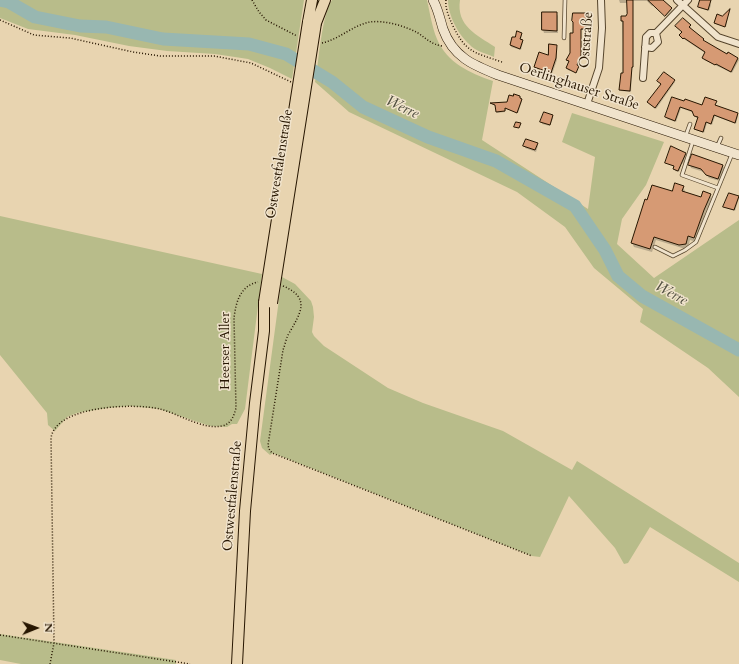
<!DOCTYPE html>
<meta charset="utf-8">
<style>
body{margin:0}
#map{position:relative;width:739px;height:664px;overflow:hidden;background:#e8d4b0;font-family:Cardo,serif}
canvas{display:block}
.north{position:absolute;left:16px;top:608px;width:40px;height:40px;-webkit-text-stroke:3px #f0e3cc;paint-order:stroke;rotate:89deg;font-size:11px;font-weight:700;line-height:16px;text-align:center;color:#271601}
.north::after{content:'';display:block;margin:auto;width:14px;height:18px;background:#271601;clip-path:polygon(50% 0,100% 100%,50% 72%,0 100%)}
</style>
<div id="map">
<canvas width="739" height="664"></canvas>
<div class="north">N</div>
</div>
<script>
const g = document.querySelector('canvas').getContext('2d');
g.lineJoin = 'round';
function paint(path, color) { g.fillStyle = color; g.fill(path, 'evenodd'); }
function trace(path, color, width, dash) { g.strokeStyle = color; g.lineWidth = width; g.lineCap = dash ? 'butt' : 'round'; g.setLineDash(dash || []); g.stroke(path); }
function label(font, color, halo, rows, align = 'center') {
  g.font = font + ' Cardo,serif'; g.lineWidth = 3; g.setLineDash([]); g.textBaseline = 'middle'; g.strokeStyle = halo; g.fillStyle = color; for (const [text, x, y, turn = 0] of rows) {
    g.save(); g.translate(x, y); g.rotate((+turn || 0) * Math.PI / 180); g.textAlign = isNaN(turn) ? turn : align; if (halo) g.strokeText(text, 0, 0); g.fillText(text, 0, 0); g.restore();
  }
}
paint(new Path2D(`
 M 0,0 L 304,0 L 292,79 L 270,68 L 248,59 L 215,54 L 167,51 L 129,46 L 75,35 L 28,29 L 0,18 Z
 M 332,0 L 427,0 C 430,13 432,27 437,39 C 447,63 470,73 493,81 L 482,140 L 588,209 L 595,157 L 562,142 L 572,113 L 664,142 L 646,185 L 622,219 L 617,244 L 654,278 L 739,220 L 739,397 L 708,368 L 640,322 L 643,309 L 594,268 L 565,227 L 517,192 L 349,112 L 315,82 C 319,62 321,17 332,0 Z
 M 448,0 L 460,0 C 456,26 477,35 495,47 L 494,57 C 485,53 475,51 469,44 C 458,34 448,15 448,0 Z
 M 0,216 L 262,274 L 245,409 L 237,424 L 232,424 L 227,427 L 210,426 L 159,409 L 130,406 L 108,408 L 77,413 L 67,417 L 55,431 L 48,425 L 47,413 L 0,355 Z
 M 282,277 L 295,284 L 311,301 L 313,307 L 314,317 L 312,332 L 314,336 L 324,346 L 388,388 L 423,403 L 503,431 L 572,470 L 577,461 L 739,563 L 739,582 L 650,527 L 628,563 L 624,564 L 615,548 L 569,496 L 540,557 L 532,556 L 273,453 L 270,455 L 262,448 L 260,441 Z
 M 0,634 L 176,660 L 176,664 L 21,664 L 0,660 Z`), '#b8bc8a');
paint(new Path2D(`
 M 619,0 L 658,0 L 672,10 L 666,16 L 654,5 L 652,6 L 647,1 L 633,1 L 633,68 L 632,68 L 631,92 L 621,91 L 620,90 L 624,74 L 622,17 L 627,17 L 628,3 L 620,3 Z
 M 699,0 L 708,0 L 711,5 L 709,11 L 700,8 Z
 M 729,11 L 726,27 L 716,24 L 716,23 Z
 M 543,13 L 556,13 L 558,16 L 558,33 L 544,33 L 543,30 Z
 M 585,14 L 586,30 L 581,30 L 581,57 L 576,73 L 568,70 L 567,68 L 569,62 L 567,60 L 571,53 L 574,34 Z
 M 690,26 L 691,28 L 690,29 L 705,42 L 728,55 L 738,58 L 739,60 L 732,73 L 704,60 L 703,58 L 705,53 L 681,37 L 683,33 L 678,28 Z
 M 522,34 L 521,40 L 523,42 L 521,50 L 511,47 L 511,45 L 513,38 L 516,39 Z
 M 557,46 L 557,60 L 552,74 L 536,68 L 535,66 L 549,56 Z
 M 664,73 L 675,82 L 656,109 L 649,104 L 661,84 Z
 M 520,98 L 522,101 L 518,113 L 506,109 L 505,112 L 497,113 L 496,106 L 492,104 L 507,103 Z
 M 685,102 L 703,106 L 716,102 L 716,107 L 737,114 L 738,116 L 736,124 L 715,116 L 712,125 L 707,123 L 704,133 L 696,130 L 695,128 L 699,118 L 696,118 L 694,113 L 681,108 L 676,122 L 667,119 L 666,117 Z
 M 552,116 L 553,118 L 550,126 L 542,124 L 542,122 Z
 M 537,144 L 538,146 L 536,152 L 525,148 L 525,146 Z
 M 685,153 L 686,155 L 683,164 L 682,163 L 679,172 L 675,171 L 675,167 L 666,163 Z
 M 692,156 L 723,166 L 724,168 L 720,181 L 709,178 L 704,172 L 691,168 L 690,165 Z
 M 683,187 L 685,191 L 685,192 L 702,198 L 710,194 L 712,198 L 705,214 L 696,242 L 690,240 L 688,248 L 682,248 L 656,240 L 652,252 L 634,247 L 632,243 L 673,192 Z
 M 729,194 L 739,198 L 735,211 L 724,207 Z`), '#0003');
trace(new Path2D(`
 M 0,0 L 9,2 L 35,17 L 80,26 L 106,27 L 163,39 L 249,44 L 286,54 L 332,82 L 363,107 L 428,137 L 496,161 L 575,206 L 605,250 L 618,276 L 642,296 L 739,350`), '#98b7b1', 13);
const building = new Path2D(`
 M 627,0 L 633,0 L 633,67 L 632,67 L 630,91 L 619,90 L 621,73 L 623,73 L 623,21 L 621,21 L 621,16 L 626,16 L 627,14 Z
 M 648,0 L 663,0 L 672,8 L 665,16 Z
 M 700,0 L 711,0 L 708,10 L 698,7 Z
 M 730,9 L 725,27 L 714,23 L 717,14 L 722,16 Z
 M 542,12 L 557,12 L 557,31 L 542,30 Z
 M 573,13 L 586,13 L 586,29 L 581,29 L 581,55 L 577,65 L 579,66 L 576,73 L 566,68 L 569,61 L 566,60 L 570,53 L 570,33 L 573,33 L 573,22 L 572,21 Z
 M 683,18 L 691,25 L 689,27 L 704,39 L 703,40 L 727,54 L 728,52 L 738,58 L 731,72 L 716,64 L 715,65 L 702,58 L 705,52 L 684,38 L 683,39 L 679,35 L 682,32 L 675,26 Z
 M 517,31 L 522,33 L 520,39 L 523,40 L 520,49 L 510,45 L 512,37 L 515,37 Z
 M 549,44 L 557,45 L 556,58 L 551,73 L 534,67 L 539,52 L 548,55 Z
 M 664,72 L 675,80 L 655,108 L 647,102 L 661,84 L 657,81 Z
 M 514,94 L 520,96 L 520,98 L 522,99 L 517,113 L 505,108 L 505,111 L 496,112 L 495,105 L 490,103 L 507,102 L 509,95 L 513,96 Z
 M 672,97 L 684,101 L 685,99 L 702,105 L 705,97 L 717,101 L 715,105 L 738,113 L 735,123 L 714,115 L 711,124 L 706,122 L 703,132 L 694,129 L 698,117 L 694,116 L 692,111 L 680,107 L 675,121 L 665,117 Z
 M 544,112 L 553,115 L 550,125 L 540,122 Z
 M 516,122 L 521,123 L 519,128 L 514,127 Z
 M 526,139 L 538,143 L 535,150 L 523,146 Z
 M 671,146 L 686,153 L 678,171 L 673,169 L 674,166 L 665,163 Z
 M 692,154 L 723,165 L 718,179 L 706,175 L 701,169 L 688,165 Z
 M 675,183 L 684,186 L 682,191 L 701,197 L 703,191 L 711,194 L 704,210 L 694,238 L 688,236 L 686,244 L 679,245 L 654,237 L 650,249 L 631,243 L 645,199 L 647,200 L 652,185 L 672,191 Z
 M 729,193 L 739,196 L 734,210 L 723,207 Z`);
paint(building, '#d69a74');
trace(building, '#271601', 1);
const service = new Path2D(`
 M 564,38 L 565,0
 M 686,135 L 690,124
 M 693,141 L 682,175 L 718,188
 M 717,147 L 721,138
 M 655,247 L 673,256 L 685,250 L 696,242 L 732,154`);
const minor = new Path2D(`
 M 677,0 L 718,37 L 739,44
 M 645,47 L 652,48 L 658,42 L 656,33
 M 643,78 L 646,37 L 650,33 L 656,33 L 688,0
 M 587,104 L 599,68 L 602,28 L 601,0`);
const secondary = new Path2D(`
 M 433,0 C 438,9 440,19 443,29 C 453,57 473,65 498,75 L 739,155`);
const primary = new Path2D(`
 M 308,22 L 312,0
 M 316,23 L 325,0
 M 237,664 L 245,511 L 255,403 L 264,331 L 264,302`);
trace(service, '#57462d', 4.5);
trace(minor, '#57462d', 8);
trace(secondary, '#271601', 10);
trace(primary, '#271601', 12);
trace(new Path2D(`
 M 252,0 L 259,12 L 266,20 L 297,36
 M 446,0 C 445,8 449,17 452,24 C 466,53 473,52 502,62
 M 0,20 L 34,35 L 70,38 L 133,52 L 160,56 L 214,56 L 251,63 L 291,82
 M 322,43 C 340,39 353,25 370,22 C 385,20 405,26 418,33 C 427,39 431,44 442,46
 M 283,286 C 312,298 300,314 288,335 C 286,339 285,345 283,350 L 268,445 L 269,449 L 272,453 L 532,556
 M 0,635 L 190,664
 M 50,664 L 54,643 L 51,438 C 56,405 135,403 160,409 C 179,414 203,430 222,426 C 231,424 234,416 236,408 L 234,318 C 236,302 240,286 258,282`), '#271601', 1.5, [1, 2]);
trace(service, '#f0e3cc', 3);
trace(minor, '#f0e3cc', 6);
trace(secondary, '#f0e3cc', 9);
trace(primary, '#e8d4b0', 10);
const primaryBridge = new Path2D(`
 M 264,302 L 308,22
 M 272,303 L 316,23`);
trace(primaryBridge, '#271601', 12, []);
trace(primaryBridge, '#e8d4b0', 10);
label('14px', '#271601', '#f0e3cc', [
 ["Oststraße",587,40,-86],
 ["Oerlinghauser Straße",579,87,18],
 ["Ostwestfalenstraße",280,164,-81],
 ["Heerser Aller",226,351,-90],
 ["Ostwestfalenstraße",233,496,-85]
]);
label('italic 15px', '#4f4e3f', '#f0e3cc', [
 ["Werre",402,108,25],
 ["Werre",671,294,29]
]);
</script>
